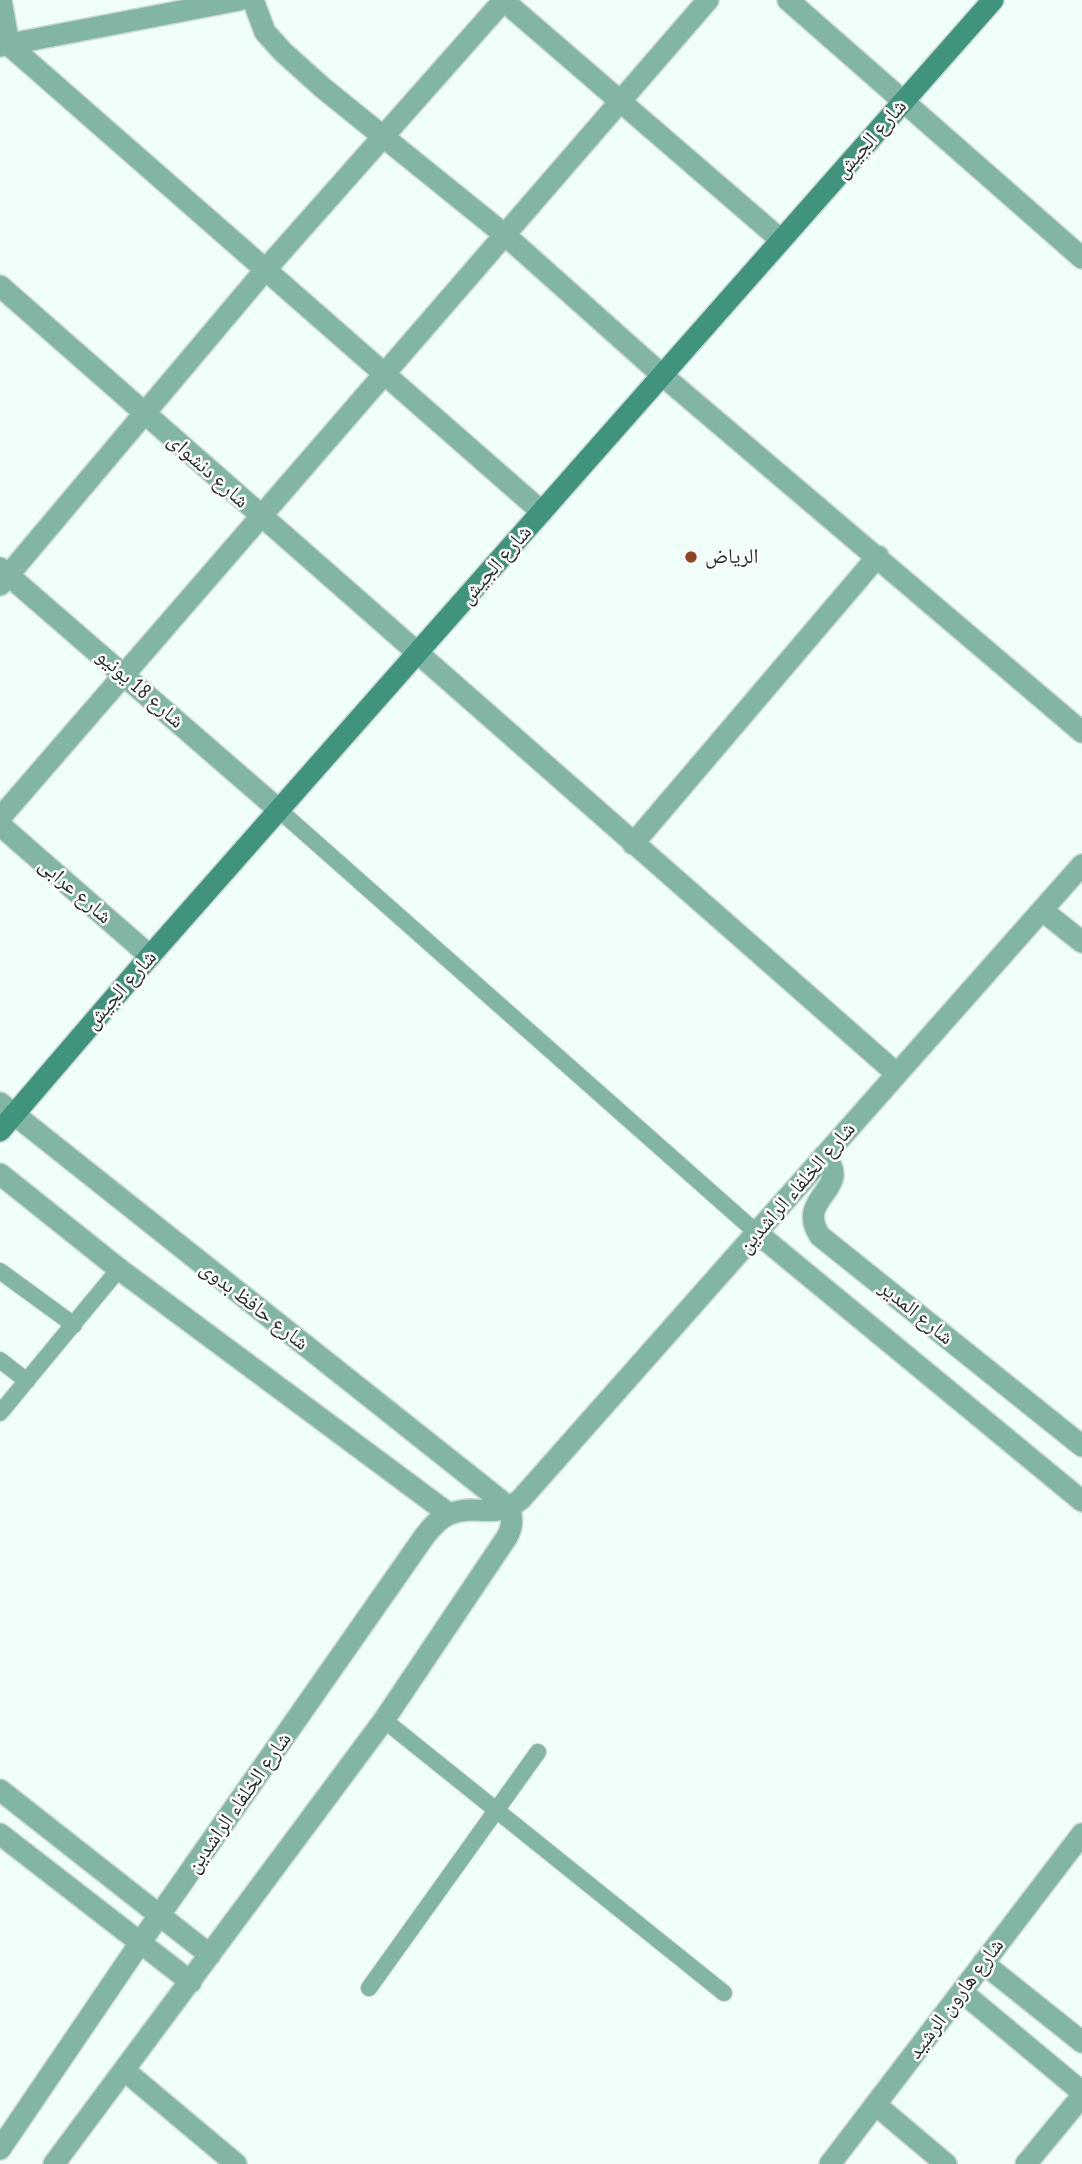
<!DOCTYPE html>
<meta charset="utf-8">
<style>
body{margin:0}
canvas{display:block;background:#f1fffa}
</style>
<canvas width="1082" height="2164"></canvas>
<script>
const g = document.querySelector('canvas').getContext('2d');
g.lineJoin = 'round';
function trace(path, color, width, dash) { g.strokeStyle = color; g.lineWidth = width; g.lineCap = dash ? 'butt' : 'round'; g.setLineDash(dash || []); g.stroke(path); }
function label(font, color, halo, rows, align = 'center') {
  g.font = font + ' "PT Sans Narrow","Noto Naskh Arabic",sans-serif'; g.lineWidth = 5; g.setLineDash([]); g.textBaseline = 'middle'; g.strokeStyle = halo; g.fillStyle = color; for (const [text, x, y, turn = 0] of rows) {
    g.save(); g.translate(x, y); g.rotate((+turn || 0) * Math.PI / 180); g.textAlign = isNaN(turn) ? turn : align; if (halo) g.strokeText(text, 0, 0); g.fillText(text, 0, 0); g.restore();
  }
}
const lane = new Path2D(`
 M 279,810 L 757,1233
 M 0,1271 L 74,1325
 M 0,1360 L 27,1381
 M 0,1413 L 119,1269
 M 384,1720 L 724,1993
 M 369,1988 L 538,1752`);
const street = new Path2D(`
 M 1,0 L 9,45 L 542,512
 M 253,0 L 265,32 L 283,52 L 323,88 L 505,235 L 662,375 L 1082,732
 M 788,0 L 1082,258
 M 504,1 L 781,240
 M 0,46 L 239,0
 M 0,286 L 897,1074
 M 0,568 L 279,810
 M 0,585 L 266,269 L 504,0
 M 0,818 L 708,0
 M 0,825 L 150,956
 M 633,844 L 878,556
 M 1043,911 L 1082,942
 M 0,1103 L 510,1508 C 512,1520 513,1526 507,1537 L 384,1720 L 54,2164
 M 824,1156 C 855,1189 794,1197 820,1236 L 1082,1446
 M 0,1174 L 119,1269 L 449,1514
 M 757,1233 L 1082,1501
 M 0,1790 L 210,1955
 M 0,1834 L 191,1982
 M 983,1963 L 1082,2042
 M 962,1992 L 1082,2092
 M 124,2070 L 236,2164
 M 876,2105 L 946,2164
 M 0,2149 L 140,1943 L 424,1537 C 431,1528 439,1518 450,1514 C 476,1503 495,1521 521,1499 L 1082,865
 M 830,2164 L 1082,1834
 M 1026,2164 L 1082,2096`);
const secondary = new Path2D(`
 M 0,1131 L 150,956 L 993,0`);
trace(lane, '#ccd9d5', 18);
trace(street, '#ccd9d5', 24);
trace(secondary, '#ccd9d5', 24);
trace(lane, '#83b5a5', 16);
trace(street, '#83b5a5', 21);
trace(secondary, '#40937c', 21);
for (const [x, y, r, color] of [
 [691,557,7,"#8d4525"]
]) { const dot = new Path2D(); dot.arc(x, y, r, 0, 2 * Math.PI); g.fillStyle = color; g.fill(dot); trace(dot, '#fff', 2.5); }
label('21px', '#252e2b', '#fff', [
 ["شارع الجيش",871,139,-49],
 ["شارع دنشواى",208,471,42],
 ["شارع الجيش",496,565,-49],
 ["شارع 18 يونيو",140,689,41],
 ["شارع عرابى",75,891,41],
 ["شارع الجيش",121,990,-49],
 ["شارع الخلفاء الراشدين",797,1188,-49],
 ["شارع حافظ بدوى",254,1306,38],
 ["شارع المدير",916,1313,39],
 ["شارع الخلفاء الراشدين",239,1803,-55],
 ["شارع هارون الرشيد",956,1999,-53]
]);
label('21px', '#252e2b', '#fff', [
 ["الرياض",705,557]
], 'left');
</script>
